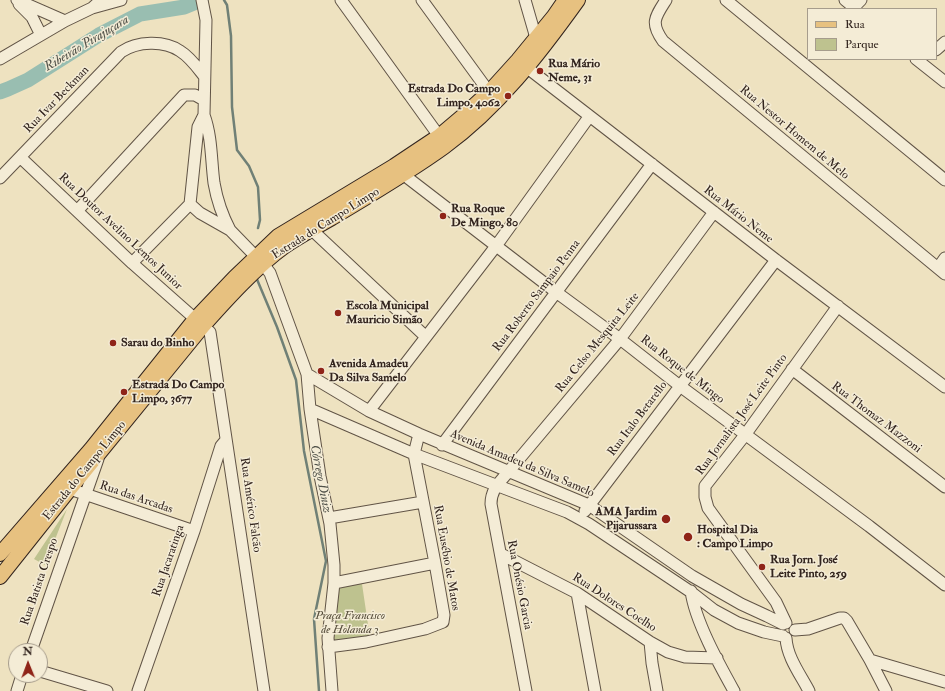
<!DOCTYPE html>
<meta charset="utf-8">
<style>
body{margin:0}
#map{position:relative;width:945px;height:691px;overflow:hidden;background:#eee2c0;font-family:"IM FELL Double Pica",serif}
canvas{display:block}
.legend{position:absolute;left:807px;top:8px;width:130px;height:52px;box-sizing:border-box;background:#f4ecd6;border:1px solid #a69c8c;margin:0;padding:5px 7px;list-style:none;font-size:12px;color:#32241e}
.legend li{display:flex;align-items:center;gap:8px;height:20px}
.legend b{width:20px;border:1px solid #a69c8c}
.north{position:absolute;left:8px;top:643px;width:40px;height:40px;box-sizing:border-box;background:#f4ecd6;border:1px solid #a69c8c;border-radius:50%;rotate:359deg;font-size:11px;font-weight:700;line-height:16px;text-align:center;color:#32241e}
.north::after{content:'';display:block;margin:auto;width:14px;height:18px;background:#8f2418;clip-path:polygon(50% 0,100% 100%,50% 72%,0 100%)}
</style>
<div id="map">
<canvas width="945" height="691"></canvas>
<ul class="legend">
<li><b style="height:5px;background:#e7c180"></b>Rua</li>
<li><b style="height:11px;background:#bec28f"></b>Parque</li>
</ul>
<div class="north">N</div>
</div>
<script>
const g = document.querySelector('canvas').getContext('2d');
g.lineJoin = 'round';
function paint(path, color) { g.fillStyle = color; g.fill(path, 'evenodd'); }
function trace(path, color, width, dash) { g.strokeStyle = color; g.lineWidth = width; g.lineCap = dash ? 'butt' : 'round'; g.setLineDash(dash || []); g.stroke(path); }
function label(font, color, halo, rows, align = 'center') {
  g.font = font + ' "IM FELL Double Pica",serif'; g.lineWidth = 3; g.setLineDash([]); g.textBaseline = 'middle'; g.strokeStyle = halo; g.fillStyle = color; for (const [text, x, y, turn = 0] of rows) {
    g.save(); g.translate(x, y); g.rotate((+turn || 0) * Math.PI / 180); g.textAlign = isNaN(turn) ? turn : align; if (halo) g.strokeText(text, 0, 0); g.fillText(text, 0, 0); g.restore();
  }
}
paint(new Path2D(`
 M 67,509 L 45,565 L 34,559 Z
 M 362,584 L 370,638 L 330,643 L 336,586 Z`), '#bec28f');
trace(new Path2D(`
 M 224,0 L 227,5 L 231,36 L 232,107 L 237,150 L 249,166 L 258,187 L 260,220 L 258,228
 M 256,277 L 277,327 L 296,380 L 304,451 L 326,561 L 314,619 L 319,691`), '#708076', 2.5);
trace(new Path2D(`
 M 0,92 L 8,89 L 28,80 L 99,35 L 140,14 L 184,7 L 201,0`), '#99beb1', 15);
const minor = new Path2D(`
 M 17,0 L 65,21
 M 202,0 L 206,20 L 204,115 C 212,137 211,160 214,183 C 217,200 222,215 230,230
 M 341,0 L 439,136
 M 422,0 L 489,92
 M 525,0 L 536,38
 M 666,0 C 655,17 650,23 663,41 L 945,274
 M 726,0 L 945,180
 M 845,0 L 856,9
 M 19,4 L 32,17 L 41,35
 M 854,7 L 861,0
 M 92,8 L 121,0
 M 936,50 L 945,42
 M 0,59 L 65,21 L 92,8 L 101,0
 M 916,59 L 945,82
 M 521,63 L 776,260 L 945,387
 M 20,157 L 132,263 L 210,332 L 264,691
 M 404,175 L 556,292 L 620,339 L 680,386 L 869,526 L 945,585
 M 0,178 L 121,52 C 137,41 164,40 180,51 C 190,57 197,67 204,76
 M 190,204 L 200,213 L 230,230 L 263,264 L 270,273 L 307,374 L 310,409 L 320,476 L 330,524 L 334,565 L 334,583 L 328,638 L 332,691
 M 190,204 L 198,127 L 204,115
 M 77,211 L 184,95 L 195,95 L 204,100
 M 312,230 L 425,336
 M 132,263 L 190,204
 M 938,268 L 945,258
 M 792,369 L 945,487
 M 307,374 L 369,411 L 419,434 L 589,505 L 692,576 L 741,604 L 767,616 L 783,624
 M 310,409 L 414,454 L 567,512 L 589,524 L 691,592 L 714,610 L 738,623 L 764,632 L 783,636
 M 369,411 L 496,246 L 589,117
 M 442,445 L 652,164
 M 70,489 L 194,531
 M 585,511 L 776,260
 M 329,518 L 423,502
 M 501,554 L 577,593 L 650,642 L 668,652 L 685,657 L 717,658
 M 334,583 L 435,563
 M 691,591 C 695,621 719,664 734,691
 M 577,593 L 595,691
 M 786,623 L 776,602 L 708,508 L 705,497 L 705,486 L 745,435 L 838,306
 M 795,630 L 808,629 L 840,618 L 844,618 L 847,621 L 870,660 L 886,691
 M 786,638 C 787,657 800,674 809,691
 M 650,642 L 652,663 L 657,691
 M 328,647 L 366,642 L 425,629 L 443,622 L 444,615 L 435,563 L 414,454 L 419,434
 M 31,651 L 98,459
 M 870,660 L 945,682
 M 40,671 L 107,691
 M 17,691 L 22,675
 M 138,691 L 194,531 L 221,446 L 226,440
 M 526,691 L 491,504 C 491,489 500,482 509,471 L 620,339 L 714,212`);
const major = new Path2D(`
 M 0,554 L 91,449 L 195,319 L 235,277 L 278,236 L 394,166 L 439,136 L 465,114 L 489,92 L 518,60 L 554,16 L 565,0
 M 0,577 L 70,489 L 203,326 C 227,299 256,267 285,246 C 300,236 316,227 332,218 C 370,195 408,173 444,147 C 498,108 540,53 578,0`);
trace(minor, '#615446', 13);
trace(major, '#32241e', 16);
trace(minor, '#f4ecd6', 11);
trace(major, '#e7c180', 14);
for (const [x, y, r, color] of [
 [540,71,4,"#8f2418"],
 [508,96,4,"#8f2418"],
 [443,216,4,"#8f2418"],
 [338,313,4,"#8f2418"],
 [113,343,4,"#8f2418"],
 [321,371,4,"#8f2418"],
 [124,392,4,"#8f2418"],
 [666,519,5,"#8f2418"],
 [688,537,5,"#8f2418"],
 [762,567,4,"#8f2418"]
]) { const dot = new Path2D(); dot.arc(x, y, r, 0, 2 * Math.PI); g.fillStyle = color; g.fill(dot); trace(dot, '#f4ecd6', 1.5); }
label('bold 12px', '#32241e', '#f4ecd6', [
 ["Rua Mário",548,64],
 ["Neme, 31",548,78],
 ["Estrada Do Campo",500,89,"right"],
 ["Limpo, 4062",500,103,"right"],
 ["Rua Roque",451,209],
 ["De Mingo, 80",451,223],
 ["Escola Municipal",346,306],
 ["Mauricio Simão",346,320],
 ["Sarau do Binho",121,343],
 ["Avenida Amadeu",329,364],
 ["Da Silva Samelo",329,378],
 ["Estrada Do Campo",132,385],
 ["Limpo, 3677",132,399],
 ["AMA Jardim",657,512,"right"],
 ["Pijarussara",657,526,"right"],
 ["Hospital Dia",697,530],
 [": Campo Limpo",697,544],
 ["Rua Jorn. José",770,560],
 ["Leite Pinto, 259",770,574]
], 'left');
label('12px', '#32241e', '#f4ecd6', [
 ["Rua Ivar Beckman",57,100,-46],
 ["Rua Nestor Homem de Melo",794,133,40],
 ["Rua Mário Neme",738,215,38],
 ["Estrada do Campo Limpo",326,224,-32],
 ["Rua Doutor Avelino Lemos Junior",120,232,43],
 ["Rua Roberto Sampaio Penna",537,296,-53],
 ["Rua Celso Mesquita Leite",598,343,-51],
 ["Rua Roque de Mingo",682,370,38],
 ["Rua Jornalista José Leite Pinto",742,415,-54],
 ["Rua Thomaz Mazzoni",876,418,37],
 ["Rua Italo Betarello",638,419,-53],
 ["Avenida Amadeu da Silva Samelo",522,464,23],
 ["Estrada do Campo Limpo",85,471,-51],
 ["Rua das Arcadas",136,498,19],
 ["Rua Américo Falcão",250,505,82],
 ["Rua Eusébio de Matos",446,558,80],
 ["Rua Jacaratinga",169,561,-71],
 ["Rua Batista Crespo",40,582,-71],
 ["Rua Onésio Garcia",519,585,79],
 ["Rua Dolores Coelho",614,603,33]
]);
label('italic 12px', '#554c3a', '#f4ecd6', [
 ["Praça Francisco",350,616],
 ["de Holanda 3",350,630]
]);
label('italic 13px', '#51524a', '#f4ecd6', [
 ["Ribeirão Pirajuçara",87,44,-31],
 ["Córrego Diniz",320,479,79]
]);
</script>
